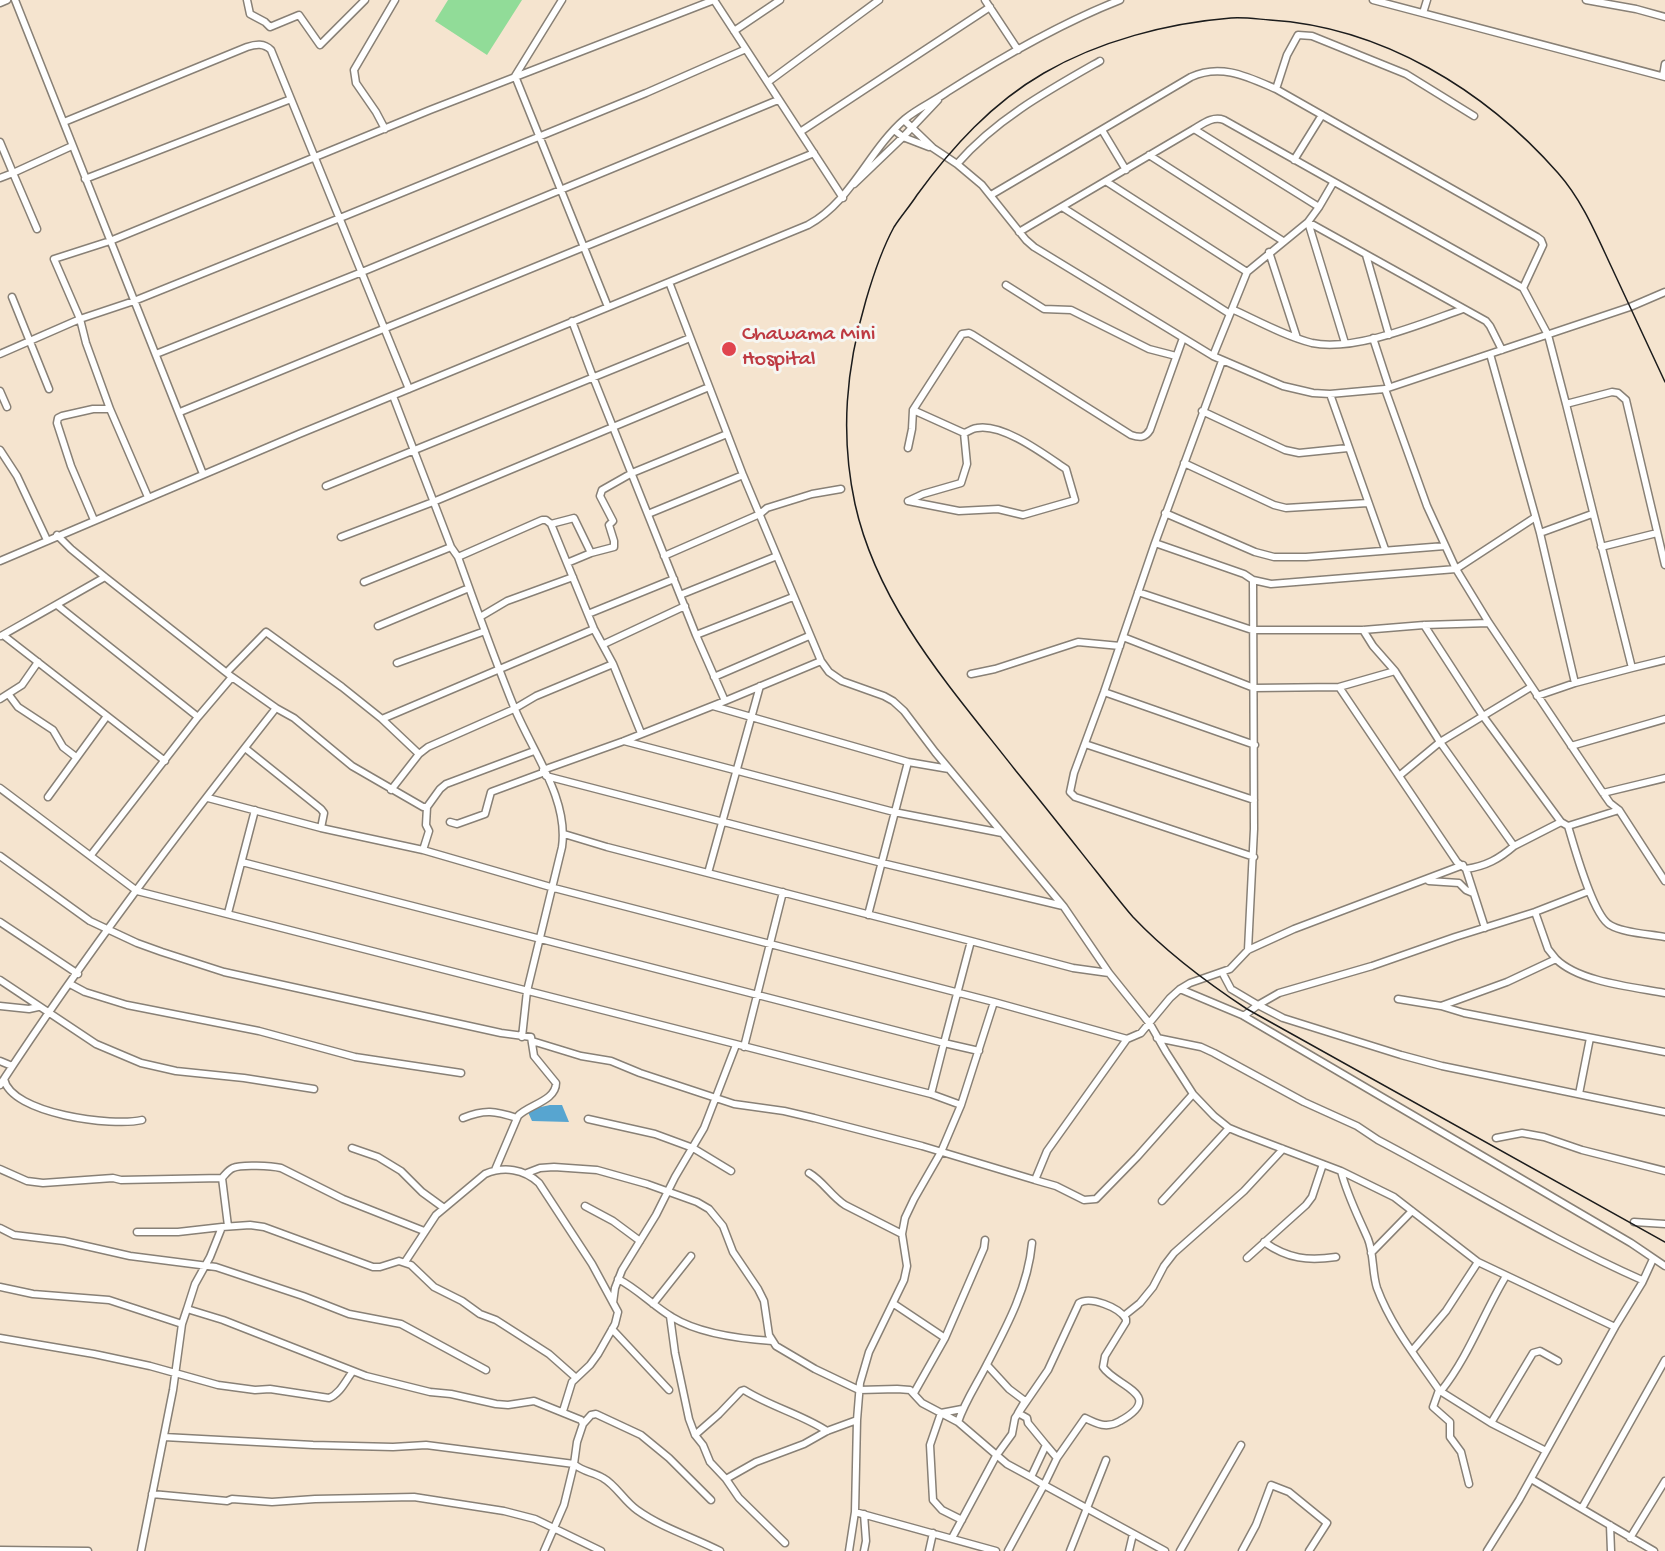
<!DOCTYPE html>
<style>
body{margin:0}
canvas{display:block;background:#f5e4cf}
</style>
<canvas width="1665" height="1551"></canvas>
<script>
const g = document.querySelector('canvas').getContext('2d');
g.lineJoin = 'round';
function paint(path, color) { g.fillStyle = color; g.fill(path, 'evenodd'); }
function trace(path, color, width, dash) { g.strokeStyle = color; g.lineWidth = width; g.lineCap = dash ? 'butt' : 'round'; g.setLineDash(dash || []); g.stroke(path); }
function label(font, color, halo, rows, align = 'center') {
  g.font = font + ' "Gochi Hand",sans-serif'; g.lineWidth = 6; g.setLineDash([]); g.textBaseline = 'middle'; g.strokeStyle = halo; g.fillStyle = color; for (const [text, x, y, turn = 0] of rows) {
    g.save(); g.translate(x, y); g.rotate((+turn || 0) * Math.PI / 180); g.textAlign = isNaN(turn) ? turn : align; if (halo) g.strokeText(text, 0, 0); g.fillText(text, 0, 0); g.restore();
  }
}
paint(new Path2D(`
 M 448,0 L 522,0 L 487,55 L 435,21 Z`), '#91dc98');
paint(new Path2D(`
 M 550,1105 L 562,1105 L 569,1122 L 532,1121 L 527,1110 Z`), '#57a5d0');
const minor = new Path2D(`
 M 15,0 L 203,474
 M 247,0 L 250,14 L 265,22 L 270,27 L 299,15 L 320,45 L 365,0
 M 562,0 L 515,76 L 608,307
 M 714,0 L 843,198
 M 985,0 L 1018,50
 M 1373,0 L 1665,77
 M 1586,0 L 1636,9 L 1665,17
 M 0,3 L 7,0
 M 1423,13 L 1427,0
 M 734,31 L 780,0
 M 1663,76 L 1665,64
 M 768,82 L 879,0
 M 1276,89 L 1287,55 L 1298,35 L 1312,36 L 1406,74 L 1474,116
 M 904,120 L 933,148 L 957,164 L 982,185 L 1026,240 L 1034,247 L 1213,356 L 1283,386 L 1313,393 L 1330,394 L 1385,389 L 1630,307 L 1665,292
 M 64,122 L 247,47 C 256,44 264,43 271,50 L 409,389
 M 385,129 L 376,112 L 356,83 L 354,70 L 395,0
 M 1194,129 L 1319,207 L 1308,222 L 1345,343
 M 894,130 L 903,137 L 929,147
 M 1102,130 L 1126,170
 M 800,132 L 990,7
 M 0,142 L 13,173 L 0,178
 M 1149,155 L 1283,241
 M 1294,160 L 1322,115
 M 957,164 C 996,119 1049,90 1100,61
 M 85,179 L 291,99
 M 1107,182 L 1247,272
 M 854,184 L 903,137 L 938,100
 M 991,195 L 1191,77 C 1221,63 1248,77 1276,89 L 1537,237 L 1541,240 L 1543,245 L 1523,288
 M 1062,207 L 1230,314
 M 1319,207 L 1333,183
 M 37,229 L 13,173 L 72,146
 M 1019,232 L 1194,129 C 1204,123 1213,116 1224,120 L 1523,288 L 1548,335 L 1566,404 L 1612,392 L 1618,393 L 1626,400 L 1665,565
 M 1269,252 L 1297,338
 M 1366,255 L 1389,335
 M 669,282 L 743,475 L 821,661 L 829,672 L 842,681 L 884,696 L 893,701 L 904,711 L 935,752 L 1064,907 L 1109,973 L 1150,1024 L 1166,1052 L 1193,1094 L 1214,1116 L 1229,1128 L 1241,1133 L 1341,1171 L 1394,1197 L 1478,1262 L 1615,1327 L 1519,1500 L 1487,1551
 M 1006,285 L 1044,309 L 1071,310 L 1149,349 L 1176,356
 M 12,297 L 49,389
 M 1232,309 C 1258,321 1285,336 1312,343 C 1355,352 1423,323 1463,309
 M 572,321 L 593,377 L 696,635 L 725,701 L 821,661
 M 1373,338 L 1389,387
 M 0,354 L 80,319 L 134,301 L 340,218 L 646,93 L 746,49
 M 156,354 L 362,272 L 778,100
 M 1490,354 L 1540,533 L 1575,683
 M 1213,356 L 1247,272 L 1308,222 L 1486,321 L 1490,326 L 1502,350
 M 1222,361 L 1155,543 L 1104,692 L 1074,773 L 1070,792 L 1075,797 L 1254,857
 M 1385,389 L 1427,506 L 1456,569 L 1489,623 L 1603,793 L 1610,803 L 1619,810 L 1665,881
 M 0,391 L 7,407
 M 1330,394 L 1385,549
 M 393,396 L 451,547 L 458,557 C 476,607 494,658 514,707 C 532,751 569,799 562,847 L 527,991 L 522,1037
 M 1202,411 L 1285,450 L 1299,453 L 1348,448
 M 180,412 L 814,153
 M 908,448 L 912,429 L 913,410 L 962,334 L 969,333 L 973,335 L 1131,435 C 1140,438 1145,438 1150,430 L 1183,338
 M 0,450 L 17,476 L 47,540
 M 1184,463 L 1274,505 L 1286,508 L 1368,503
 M 326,486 L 690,338
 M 148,497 L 110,409 L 86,343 L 80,319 L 54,259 L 110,241 L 430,110 L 714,0
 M 908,501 L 959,511 L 998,509 L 1023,515 L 1075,500 L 1066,469 C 1045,455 1003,423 977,428 C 973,428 968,432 964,433 L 913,410
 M 908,501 L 923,494 L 961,483 L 967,464 L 964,433
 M 1165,513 L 1255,552 L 1274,557 L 1306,557 L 1445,546
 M 648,514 L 743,475
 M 94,520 L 71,466 L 57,423 L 58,418 L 62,416 L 93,409 L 110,409
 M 551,524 L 574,518 L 591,553
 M 1540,533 L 1592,514
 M 57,535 L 71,549 L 105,577 L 232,677 L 276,708 L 294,718 L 352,766 L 423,807 L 427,807 L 440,789 L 446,784 L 534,751
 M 341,537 L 433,502 L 709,387
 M 1155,543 L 1244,574 L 1253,580 L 1254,829 L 1248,950
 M 1601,547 L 1657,533
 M 664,556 L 760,514 L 767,508 L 812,494 L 841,489
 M 458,557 L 542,520 L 546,520 L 551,524 L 594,629 L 613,664 L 641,733
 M 0,561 L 299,434 L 808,225 C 852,201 868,151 905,119 C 918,108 933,102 947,92 C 1002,57 1059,24 1120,0
 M 567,563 L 591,553 L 614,547 L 614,541 L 609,525 L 613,521 L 600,496 L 602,490 L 632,473 L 727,434
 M 1253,580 L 1271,584 L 1456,569 L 1534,518
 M 364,582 L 451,547
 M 1138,592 L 1252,630 L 1363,630 L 1424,625 L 1489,623
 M 680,595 L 777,556
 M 57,605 L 198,717
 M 588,614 L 674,579
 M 480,617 L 507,601 L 573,577
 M 1424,625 L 1483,716 L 1561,822
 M 378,626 L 469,588
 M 1363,630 L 1373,646 L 1395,671
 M 3,635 L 165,761
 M 696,635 L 793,597
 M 1,636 L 105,577
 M 1123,637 L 1254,688 L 1339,687 L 1395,671 L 1440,742 L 1514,846 L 1561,822 L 1568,826 L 1619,810
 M 604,644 L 685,606
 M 397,663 L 485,631
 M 1632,668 L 1665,660
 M 227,672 L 266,632 L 342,687 L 382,719 L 419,754 L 428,747 L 514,709 L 536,696 L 613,664
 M 971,674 L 995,669 L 1078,642 L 1120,646
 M 714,677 L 809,636
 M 1339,687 L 1399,776 L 1440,742 L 1531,687
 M 1104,692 L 1255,745
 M 9,695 L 18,707 L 53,730 L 63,747 L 76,757
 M 1537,696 L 1575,683 L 1632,668 L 1566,404
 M 0,699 L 22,685 L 38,662
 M 713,706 L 908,762 L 949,769
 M 382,719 L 594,629
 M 624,741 L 894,812 L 1002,833
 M 1085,744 L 1254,800
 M 1571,746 L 1665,719
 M 245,748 L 321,809 L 324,813 L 321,828
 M 543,770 L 624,741 L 725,701
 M 546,776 L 882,863 L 1063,906
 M 1399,776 L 1457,862 L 1466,869 C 1486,866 1499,859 1514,846
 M 0,788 L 137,891 L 931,1094 L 961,1105
 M 391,790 L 419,754
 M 1603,793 L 1665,778
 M 48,797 L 107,716
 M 208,798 L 321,828 L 423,850 L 554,888 L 994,1002 L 1127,1039 L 1141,1033 L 1170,998 L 1180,989 L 1190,983 L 1230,969 L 1248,950 L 1294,929 L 1463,865
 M 450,822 L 457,824 L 485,814 L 491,792 L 545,772
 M 1568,826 C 1574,846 1593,916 1610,925 C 1623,933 1649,934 1665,937
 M 564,834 L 607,847 L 971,941
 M 423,850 L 429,831 L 426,825 L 427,807
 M 91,855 L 198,717 L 232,677
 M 0,856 L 90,921 L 137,943 L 162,952 L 224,972 L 501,1033 L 531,1037 L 534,1056 L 556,1083 C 556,1101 528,1105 518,1116 L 495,1170
 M 242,862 L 944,1043 L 931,1094
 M 1466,869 L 1485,928
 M 708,873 L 760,686
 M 1429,881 L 1459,883 L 1466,890 L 1473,893
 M 1589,891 L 1535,912 L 1455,937 L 1372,966 L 1279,993 L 1258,1005 L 1283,1018 L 1401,1055 L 1442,1066 L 1665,1112
 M 228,913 L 255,810
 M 868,915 L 908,762
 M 0,922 L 78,974
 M 1556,959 C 1579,982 1633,987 1665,993
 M 1222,972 L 1231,989 L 1258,1005 L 1245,1015 L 1242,1015
 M 0,980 L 96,1044 L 141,1063 L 176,1071 L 244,1078 L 314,1089
 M 70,984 L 85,992 L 127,1005 L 259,1031 L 355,1057 L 461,1073
 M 1180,989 L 1242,1015 L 1631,1243 L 1665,1266
 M 1398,999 L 1441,1006 L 1507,982 L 1556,959 L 1548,949 L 1535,912
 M 0,1006 L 29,1009 L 38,1007
 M 1441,1006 L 1464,1013 L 1665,1052
 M 1157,1038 L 1201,1047 L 1214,1053 L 1304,1102 L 1357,1126 L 1378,1140 C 1466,1186 1551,1240 1642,1280
 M 532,1041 L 581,1056 L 611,1061 L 640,1073 L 734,1104 L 784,1111 L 814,1118 L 922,1146 L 1035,1180 L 1047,1151 L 1127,1039
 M 744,1047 L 783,892
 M 979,1051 L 944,1043 L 971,941 L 1073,968 L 1109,973
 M 0,1061 L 12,1066
 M 4,1079 C 11,1114 113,1127 142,1120
 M 0,1085 C 85,955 180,830 276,708
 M 1579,1094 L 1590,1038
 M 463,1118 C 485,1109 495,1111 517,1118
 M 588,1119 L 655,1134 L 693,1148 L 731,1171
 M 1496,1138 L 1522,1133 L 1544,1137 L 1582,1150 L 1665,1171
 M 352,1148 L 378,1157 L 401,1171 L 422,1192 L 444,1208
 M 0,1169 L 27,1181 L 43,1183 L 113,1178 L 121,1180 L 222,1178 C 225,1175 228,1170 233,1168 C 241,1164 272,1166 281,1168 L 343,1199 L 424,1231
 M 1341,1171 C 1347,1195 1358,1216 1368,1239 C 1374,1254 1372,1273 1377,1288 C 1391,1326 1417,1358 1439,1390 L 1433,1407 L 1450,1422 L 1450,1437 L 1461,1452 L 1469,1484
 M 527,1173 L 540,1168 L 554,1167 L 597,1170 L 647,1184 L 697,1202 L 709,1209 L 723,1226 L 733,1252 L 758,1289 L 764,1301 L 769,1335 L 776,1346 L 815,1369 L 859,1390 L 897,1389 L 910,1390 L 922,1403 L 958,1422 L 1007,1464 L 1031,1477
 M 809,1173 C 823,1181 831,1196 845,1205 L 902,1234
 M 222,1178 L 228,1226
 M 1035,1180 L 1056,1186 L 1084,1200 L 1096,1199 L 1137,1157 L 1193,1094
 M 1162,1201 L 1229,1128
 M 585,1206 L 613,1221 L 640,1241
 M 1634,1222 L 1665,1224
 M 0,1228 L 14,1235 L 64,1241 L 130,1256 L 216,1267 L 303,1296 L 349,1314 L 401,1324 L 486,1370
 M 137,1232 L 178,1232 L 222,1227
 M 1264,1242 C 1288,1259 1308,1261 1336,1257
 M 1371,1253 L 1412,1211
 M 1247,1258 L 1306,1205 L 1312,1197 L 1323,1164
 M 405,1262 L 436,1215 L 485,1174 C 504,1166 524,1169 539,1183 L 592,1264 L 618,1312 L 615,1324 L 598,1354 L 590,1365 L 572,1382 L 563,1411
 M 618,1279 C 638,1289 653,1306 672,1317 C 698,1333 741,1339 772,1341
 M 0,1287 L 33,1294 L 109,1300 L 182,1324
 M 613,1303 L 615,1288 L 622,1270 L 656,1215 L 675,1177 L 704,1128 L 736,1045
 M 653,1304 L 691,1256
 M 894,1304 L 945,1338
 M 187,1309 L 195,1284 L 210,1257 L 222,1227 L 250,1225 L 264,1227 L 373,1267 L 380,1267 L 399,1261 L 411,1265 L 434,1287 L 462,1301 L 480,1314 L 496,1320 L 549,1354 L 575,1377
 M 1125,1315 L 1140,1303 L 1153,1287 L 1164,1266 L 1174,1253 L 1244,1191 L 1283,1149
 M 670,1316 L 675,1353 L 689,1419 L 695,1435 L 703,1445 L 710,1462 L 726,1479 L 739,1498 L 785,1543
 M 1615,1327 L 1642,1283 L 1653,1259
 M 612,1329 L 669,1390
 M 0,1338 L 94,1354 L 150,1366 L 218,1385 L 255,1390 L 270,1389 L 329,1398 C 340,1394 346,1380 353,1371
 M 1412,1351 L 1446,1311 L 1478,1262
 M 987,1365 L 1009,1389 L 1025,1401 L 1018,1413 L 1027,1418 L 1028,1423 L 1046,1445 L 1031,1477 L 1044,1485 L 1057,1458 L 1046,1445
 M 1440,1391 L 1491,1423 L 1546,1451
 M 1441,1391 C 1469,1356 1483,1314 1506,1276
 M 914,1393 L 945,1338 L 984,1248 L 985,1240
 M 958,1422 C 965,1401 977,1384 987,1364 C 1007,1326 1028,1287 1032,1243
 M 1491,1423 L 1533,1353 L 1540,1351 L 1558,1361
 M 583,1424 L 591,1415 L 596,1414 L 641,1435 L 669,1458 L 711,1500
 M 695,1435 L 719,1414 L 741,1391 L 744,1390 C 771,1407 801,1414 827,1431
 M 164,1437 L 313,1445 L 393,1447 L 426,1445 L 574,1464 C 583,1472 593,1472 603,1478 C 616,1485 624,1501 637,1510 C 662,1528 693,1537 720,1551
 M 726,1479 L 756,1462 L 804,1444 L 827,1431 L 857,1420
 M 1531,1479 L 1654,1551
 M 152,1494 L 227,1501 L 232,1499 L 272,1502 L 315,1499 L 414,1497 L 504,1511 L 535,1519 L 601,1551
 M 1582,1508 L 1665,1360
 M 855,1512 L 996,1551
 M 962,1520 L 942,1510 L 933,1500 L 930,1445 L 941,1413 L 962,1409
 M 1610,1525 L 1611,1551
 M 952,1538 L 996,1456 L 1012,1434 L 1015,1418 L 1048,1370 L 1079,1303 C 1090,1296 1119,1307 1126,1319 L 1126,1322 L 1105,1356 L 1103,1367 C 1115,1386 1167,1395 1120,1421 C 1107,1429 1097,1424 1085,1418 L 1057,1458
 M 1630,1538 L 1665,1481
 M 0,1550 L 88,1551
 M 141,1551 L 173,1390 L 182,1324 L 187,1309 L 223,1320 L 366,1376 L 430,1392 L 451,1394 L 496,1404 L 508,1405 L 534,1401 L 581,1420 L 583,1424 L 577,1442 L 574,1464 L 564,1505 L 544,1551
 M 849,1551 L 855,1512 L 857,1420 L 860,1383 L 869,1352 L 904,1280 L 907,1266 L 902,1234 L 905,1218 L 914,1199 L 941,1152 L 961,1105 L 994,1002
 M 864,1551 L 866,1541 L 864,1514
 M 929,1551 L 933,1533
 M 1008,1551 L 1044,1485 L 1165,1551
 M 1070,1551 L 1106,1460
 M 1129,1551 L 1133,1534
 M 1180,1551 L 1241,1445
 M 1242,1551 L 1256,1525 L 1271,1485 L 1289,1492 L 1327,1523 L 1309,1551`);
trace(minor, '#888076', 9);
trace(minor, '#fff', 6);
trace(new Path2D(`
 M 1665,382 C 1647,344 1629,305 1611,266 C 1596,234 1582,200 1558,173 C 1485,90 1382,27 1270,20 C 1257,19 1244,17 1231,18 C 1168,23 1099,41 1044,73 C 992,103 952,147 917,195 C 910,206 901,216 894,227 C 882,249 873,276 866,300 C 846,368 840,434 855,504 C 878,608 952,689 1016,771 C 1043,804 1069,837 1096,871 C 1108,886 1120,902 1133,917 C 1167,953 1206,982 1247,1009 L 1665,1242`), '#1c1c1c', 1.5);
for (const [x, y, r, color] of [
 [729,349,8,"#e0444e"]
]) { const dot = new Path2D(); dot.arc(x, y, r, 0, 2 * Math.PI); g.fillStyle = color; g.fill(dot); trace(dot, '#f6f6f2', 2); }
label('22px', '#be3a42', '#f6f6f2', [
 ["Chawama Mini",742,336],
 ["Hospital",742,361]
], 'left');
</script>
